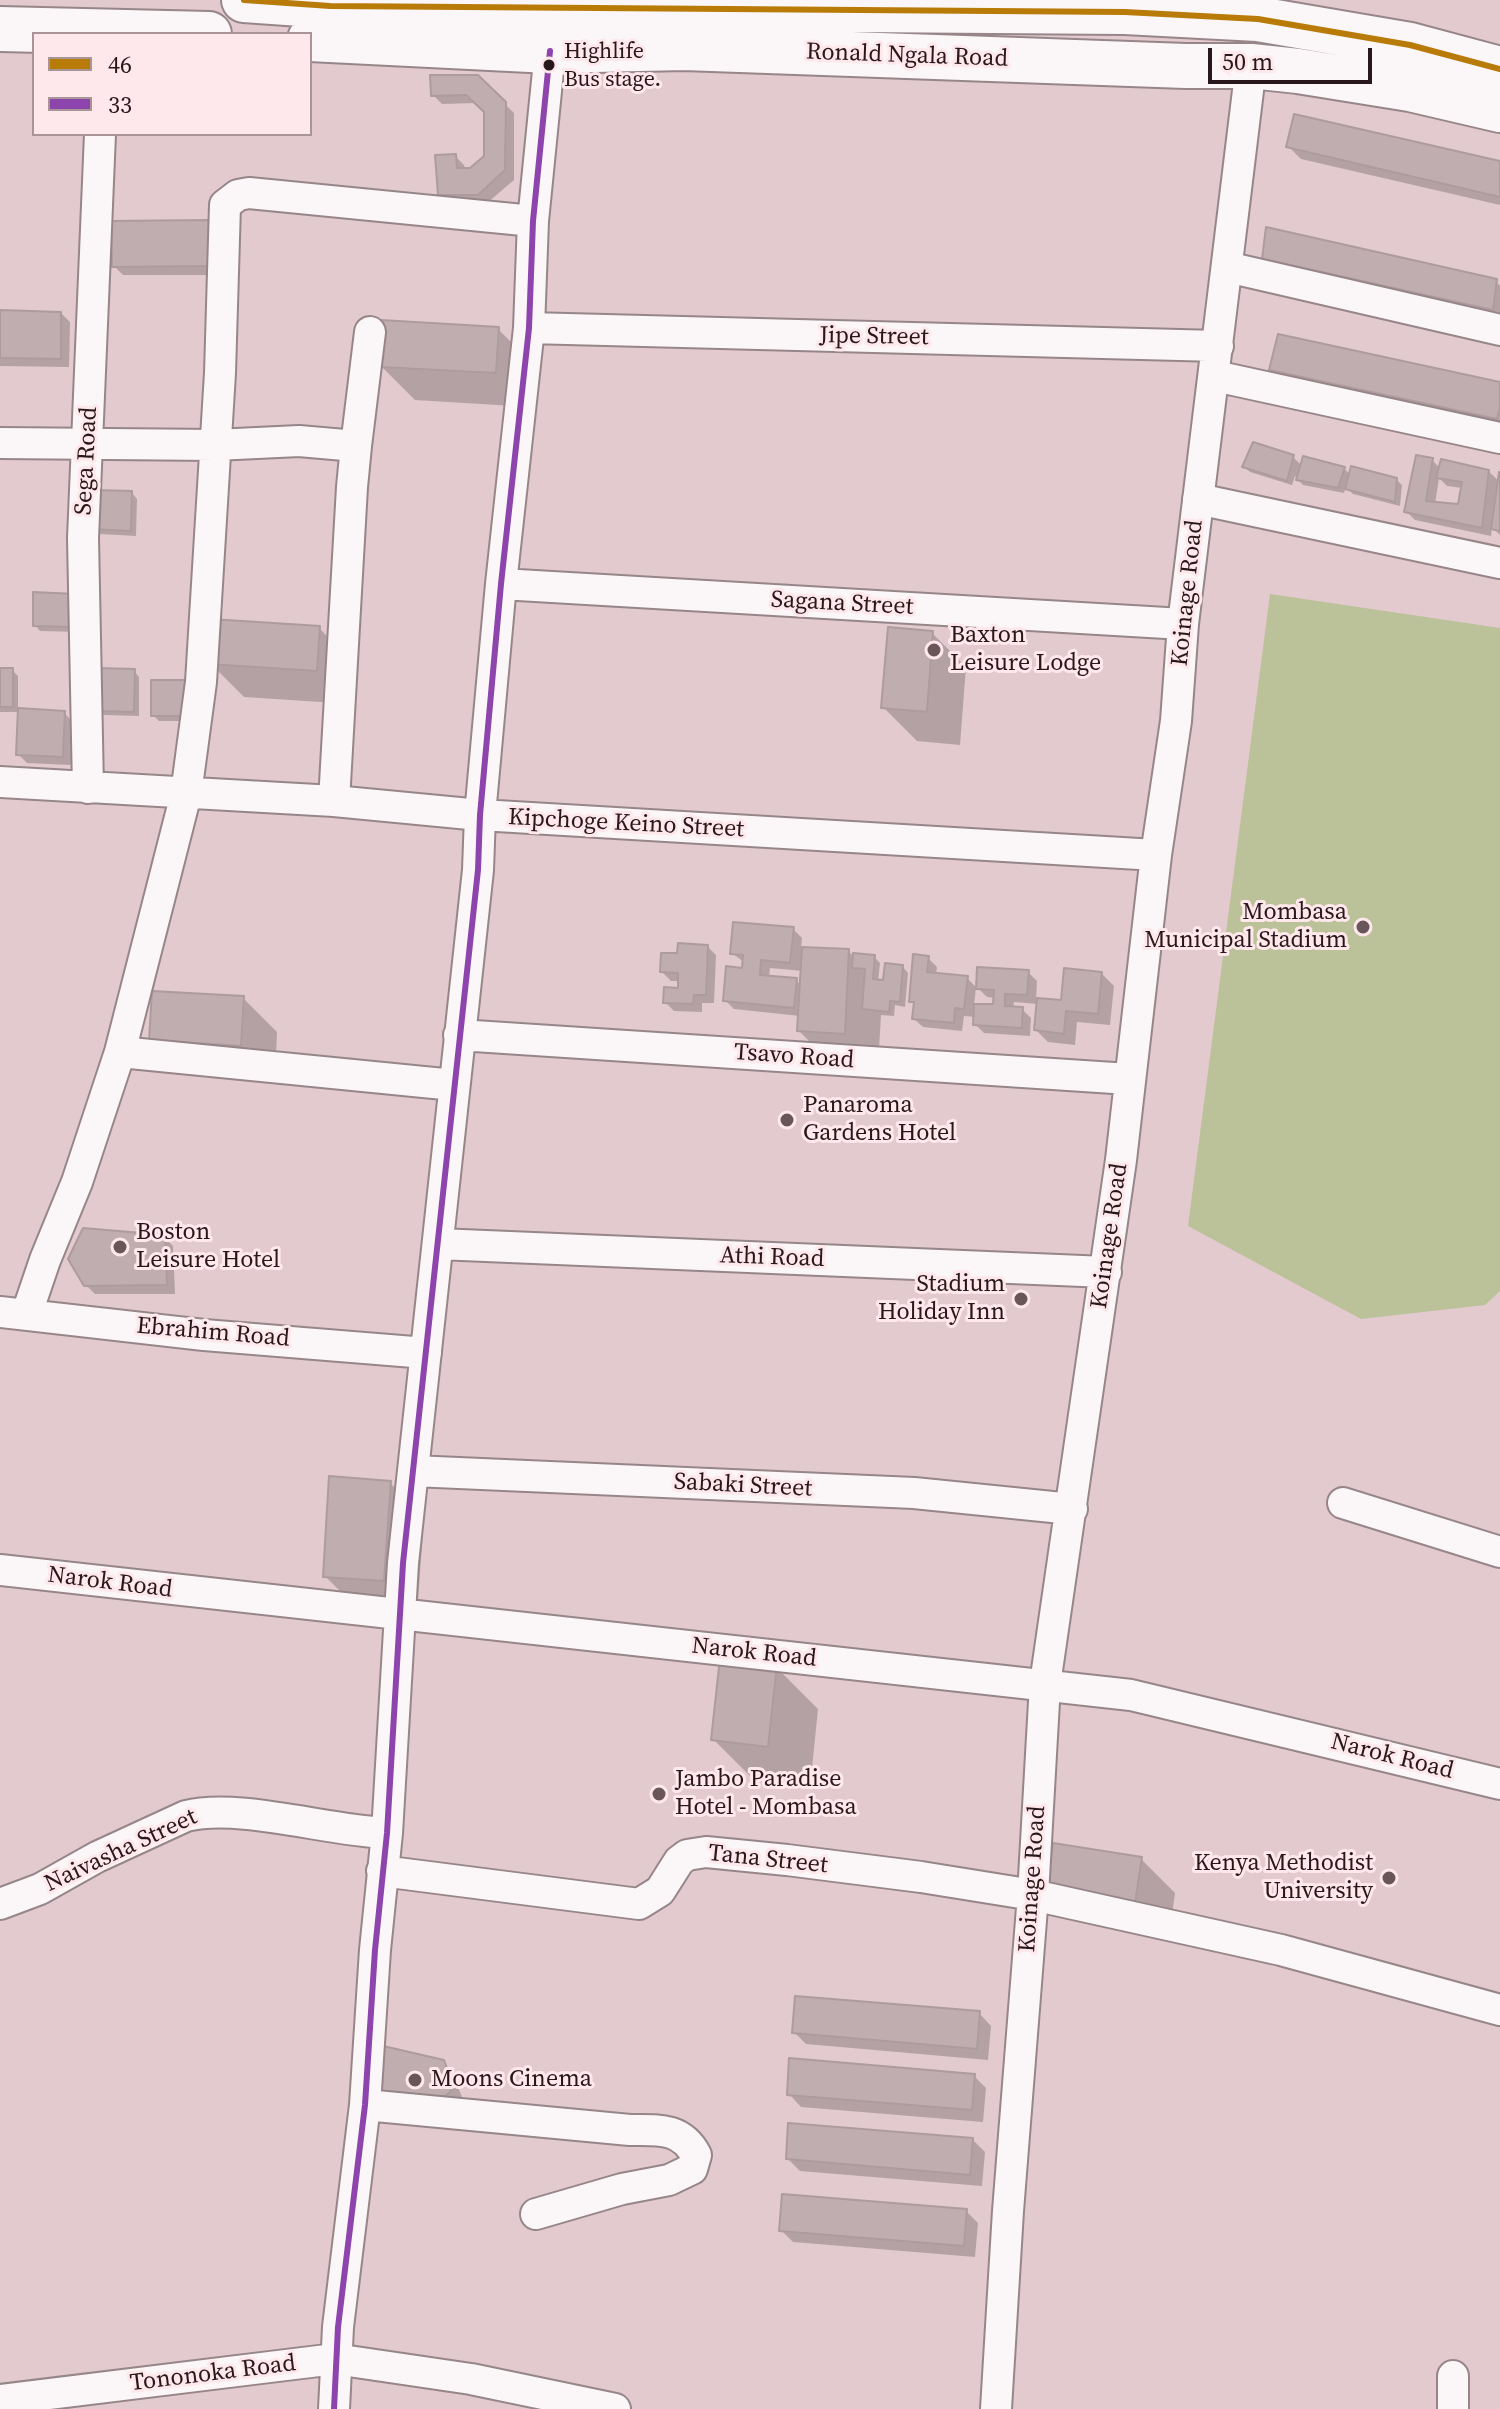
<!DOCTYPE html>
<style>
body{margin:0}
#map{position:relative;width:1500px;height:2409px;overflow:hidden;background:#e2cace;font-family:"Source Serif 4",serif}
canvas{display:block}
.legend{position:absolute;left:32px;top:32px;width:280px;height:104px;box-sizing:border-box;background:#ffe8eb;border:2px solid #a99598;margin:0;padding:10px 14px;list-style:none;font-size:24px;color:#28181b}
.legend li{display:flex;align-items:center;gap:16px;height:40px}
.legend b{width:40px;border:2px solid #a99598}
.scale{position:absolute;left:1208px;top:48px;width:164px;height:36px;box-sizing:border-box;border:4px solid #28181b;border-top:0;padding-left:10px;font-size:24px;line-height:28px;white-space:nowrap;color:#28181b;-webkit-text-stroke:6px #ffe8eb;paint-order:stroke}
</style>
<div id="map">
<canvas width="1500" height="2409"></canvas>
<ul class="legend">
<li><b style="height:10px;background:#b97b08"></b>46</li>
<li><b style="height:10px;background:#8e44ad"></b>33</li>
</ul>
<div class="scale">50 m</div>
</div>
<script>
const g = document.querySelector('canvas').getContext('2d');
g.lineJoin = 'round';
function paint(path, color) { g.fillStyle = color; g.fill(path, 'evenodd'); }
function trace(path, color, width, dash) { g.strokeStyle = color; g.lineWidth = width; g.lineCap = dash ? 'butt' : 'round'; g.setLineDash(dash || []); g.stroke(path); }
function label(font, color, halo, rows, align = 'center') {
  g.font = font + ' "Source Serif 4",serif'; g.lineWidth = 6; g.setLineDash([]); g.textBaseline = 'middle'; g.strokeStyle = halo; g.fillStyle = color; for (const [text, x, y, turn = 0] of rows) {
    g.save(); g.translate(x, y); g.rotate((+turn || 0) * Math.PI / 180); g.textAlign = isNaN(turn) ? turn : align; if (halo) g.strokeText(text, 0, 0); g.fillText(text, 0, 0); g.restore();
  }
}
paint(new Path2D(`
 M 1270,594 L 1500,628 L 1500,1291 L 1485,1305 L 1361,1319 L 1188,1226 Z`), '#bbc198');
paint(new Path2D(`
 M 477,77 L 514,113 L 514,180 L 487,203 L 449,203 L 440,194 L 455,156 L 464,165 L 465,170 L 470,169 L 486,157 L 486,112 L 477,103 L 442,104 L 433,95 Z
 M 1289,147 L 1500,163 L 1500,205 L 1301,159 Z
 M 209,222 L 218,275 L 123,275 L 114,266 Z
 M 1264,258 L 1496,281 L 1500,286 L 1500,320 L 1276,271 Z
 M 0,312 L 61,313 L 70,322 L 69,367 L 0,366 Z
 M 498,329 L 532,363 L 530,407 L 415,400 L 381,366 Z
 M 1271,370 L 1500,384 L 1500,428 L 1284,382 Z
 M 1293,457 L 1302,466 L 1344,468 L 1351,476 L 1396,479 L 1402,485 L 1400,506 L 1353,494 L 1346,487 L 1344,493 L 1303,485 L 1295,476 L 1292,485 L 1250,472 L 1245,467 Z
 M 1432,460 L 1441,469 L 1488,471 L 1500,482 L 1500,535 L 1492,527 L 1491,536 L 1415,520 L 1406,511 ZM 1439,478 L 1447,486 L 1462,488 L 1459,506 L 1435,504 Z
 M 132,493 L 137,499 L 136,536 L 100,534 L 94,529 Z
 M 35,594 L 80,632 L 40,631 L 35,625 Z
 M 319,628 L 353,662 L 351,704 L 244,697 L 210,663 Z
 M 932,633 L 966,667 L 960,745 L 917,741 L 883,707 Z
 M 0,670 L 12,670 L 18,676 L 18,710 L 64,713 L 73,722 L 71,765 L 27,763 L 18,754 L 20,712 L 0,712 Z
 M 134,671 L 139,677 L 139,716 L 104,715 L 98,710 Z
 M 185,682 L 190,688 L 190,721 L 159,721 L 153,715 Z
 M 793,929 L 802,938 L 801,949 L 848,951 L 852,955 L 874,957 L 880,963 L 878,982 L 885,982 L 903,967 L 908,973 L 905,1007 L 895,1005 L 894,1016 L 881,1015 L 878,1067 L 833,1065 L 799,1031 L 800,1016 L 734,1009 L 725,1000 L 744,970 L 745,963 L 732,953 ZM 770,968 L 803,971 L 802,986 L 796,980 L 769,977 Z
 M 707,946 L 716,955 L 714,1003 L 702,1003 L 702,1012 L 674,1011 L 665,1002 L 680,990 L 680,981 L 671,981 L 662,972 L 679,955 Z
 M 928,958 L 937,967 L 936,975 L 967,978 L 976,987 L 974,1006 L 995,1007 L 995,998 L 987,997 L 978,988 L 1028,972 L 1037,981 L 1036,1000 L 1063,1002 L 1102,974 L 1114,986 L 1110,1025 L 1077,1022 L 1075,1045 L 1048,1042 L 1036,1030 L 1038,1004 L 1014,1002 L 1013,1009 L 1022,1009 L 1031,1018 L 1030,1036 L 984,1033 L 975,1024 L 976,1017 L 964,1016 L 962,1031 L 923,1027 L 914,1019 L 916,1006 L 911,1001 Z
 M 243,998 L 277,1032 L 275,1079 L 151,1039 Z
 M 164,1237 L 173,1246 L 175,1294 L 95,1294 L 86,1285 Z
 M 390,1483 L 424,1517 L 417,1614 L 359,1610 L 325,1576 Z
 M 776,1667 L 818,1709 L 810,1788 L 755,1781 L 713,1739 Z
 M 1141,1859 L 1175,1893 L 1169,1936 L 1082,1922 L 1048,1888 Z
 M 979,2013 L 991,2026 L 988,2060 L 806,2044 L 794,2032 Z
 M 443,2062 L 452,2072 L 462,2097 L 441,2117 Z
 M 974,2076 L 986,2088 L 983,2122 L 801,2107 L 789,2094 Z
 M 973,2140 L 985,2152 L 982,2186 L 800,2171 L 788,2159 Z
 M 966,2211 L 978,2223 L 975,2257 L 793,2242 L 781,2230 Z`), '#0003');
const building = new Path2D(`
 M 430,75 L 478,75 L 506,102 L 505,170 L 478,195 L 438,195 L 435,155 L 456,154 L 457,168 L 470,168 L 484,156 L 484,112 L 466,95 L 431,96 Z
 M 1294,114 L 1500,161 L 1500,197 L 1286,147 Z
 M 210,220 L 210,266 L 112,267 L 111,221 Z
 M 1266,227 L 1497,279 L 1493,310 L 1262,259 Z
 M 0,310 L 61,312 L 61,359 L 0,358 Z
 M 381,320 L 499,327 L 496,373 L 379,367 Z
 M 1278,334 L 1500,382 L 1500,407 L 1497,419 L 1269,370 Z
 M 1253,442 L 1294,455 L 1287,481 L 1242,467 Z
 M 1416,455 L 1433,458 L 1426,501 L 1458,504 L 1462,482 L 1436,478 L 1441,459 L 1489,470 L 1482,528 L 1404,512 Z
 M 1303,456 L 1345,467 L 1338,488 L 1296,480 Z
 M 1351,466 L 1397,478 L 1395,502 L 1345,489 Z
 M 1499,472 L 1500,472 L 1500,531 L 1491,529 Z
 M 94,490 L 132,491 L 131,531 L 92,529 Z
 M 33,592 L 76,594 L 76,627 L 33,626 Z
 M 211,619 L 320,626 L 317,671 L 208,664 Z
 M 888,627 L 933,631 L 927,712 L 881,708 Z
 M 0,668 L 13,668 L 13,707 L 0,707 Z
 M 97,668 L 135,669 L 134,712 L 96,711 Z
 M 151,680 L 185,680 L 185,716 L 151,716 Z
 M 18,708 L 65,711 L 63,757 L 16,755 Z
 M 733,922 L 794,927 L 790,963 L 761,960 L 760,975 L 797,978 L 794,1008 L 723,1001 L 726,966 L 742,968 L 743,955 L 730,954 Z
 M 678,943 L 708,945 L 706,995 L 694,995 L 693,1004 L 663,1003 L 664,987 L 678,988 L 678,973 L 660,972 L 661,953 L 677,953 Z
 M 802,947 L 849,949 L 845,1034 L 797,1031 Z
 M 853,953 L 875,955 L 873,979 L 883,980 L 885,963 L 903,965 L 900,1002 L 890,1001 L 889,1012 L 862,1009 L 865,969 L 852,968 Z
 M 913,954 L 929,956 L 927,972 L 968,976 L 964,1009 L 955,1008 L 954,1023 L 912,1019 L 914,1002 L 909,1002 Z
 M 977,967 L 1029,970 L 1027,995 L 1005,994 L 1005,1006 L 1023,1007 L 1022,1028 L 973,1025 L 974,1004 L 993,1004 L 994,990 L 976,989 Z
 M 1064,968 L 1102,972 L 1098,1014 L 1066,1011 L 1064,1034 L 1034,1030 L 1037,998 L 1061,1000 Z
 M 152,991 L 244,996 L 241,1046 L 149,1040 Z
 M 83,1228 L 165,1235 L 167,1285 L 84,1286 L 68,1259 Z
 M 329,1476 L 391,1481 L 384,1581 L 323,1577 Z
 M 720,1658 L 777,1665 L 768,1747 L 711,1740 Z
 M 1053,1843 L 1142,1857 L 1135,1903 L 1046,1889 Z
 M 795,1996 L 980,2011 L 977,2049 L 792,2033 Z
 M 383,2046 L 444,2060 L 454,2088 L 431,2109 L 384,2100 L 375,2073 Z
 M 789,2058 L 975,2074 L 972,2110 L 787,2095 Z
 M 788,2123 L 973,2138 L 970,2175 L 786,2159 Z
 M 782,2194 L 967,2209 L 964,2246 L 779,2231 Z`);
paint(building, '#bfadb0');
trace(building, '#ad9b9e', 2);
const minor = new Path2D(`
 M 1227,267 L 1500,330
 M 529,328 L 1218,346
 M 1215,376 L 1500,438
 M 0,443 L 215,445 L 299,441 L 356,446 L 352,487 L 334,801
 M 356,446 L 370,332
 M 1198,499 L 1500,563
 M 501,584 L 1183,624
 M 0,782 L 334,801 L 480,815 L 1156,855
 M 88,788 L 83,538 L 100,134
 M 459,1035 L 1129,1079
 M 120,1052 L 454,1085
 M 438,1244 L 1106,1272
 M 0,1312 L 204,1335 L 426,1353
 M 27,1313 L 45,1260 L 77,1182 L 120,1052 L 186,794 L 201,682 L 220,373 L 225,205 L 238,195 L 249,193 L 533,221
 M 413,1471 L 914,1493 L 1072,1509
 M 1343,1503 L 1500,1552
 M 0,1570 L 1131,1695 L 1500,1784
 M 382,1871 L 639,1904 L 660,1891 L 679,1861 L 687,1855 L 706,1852 L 787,1860 L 921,1877 L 1033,1895 L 1281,1950 L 1500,2010
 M 0,1904 L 40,1889 L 97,1857 L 186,1816 C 240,1803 328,1831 387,1833
 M 365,2105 L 630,2130 C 658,2130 681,2127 696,2155 L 692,2169 L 669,2180 L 622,2189 L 536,2214
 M 1453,2376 L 1453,2409
 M 0,2400 L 335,2359 L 471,2379 L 615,2409
 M 334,2409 L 338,2327 L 365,2105 L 375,1950 L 387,1833 L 403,1563 L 478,870 L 480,815 L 501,584 L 529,328 L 533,221 L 550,51
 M 996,2409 L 1008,2211 L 1033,1895 L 1045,1684 L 1121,1160 L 1156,855 L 1176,721 L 1183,624 L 1251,66`);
const highway = new Path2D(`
 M 244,0 L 330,6 L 1125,12 L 1258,19 L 1410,45 L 1500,69
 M 0,29 L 209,34
 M 310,39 L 550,51 L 684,48 L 1186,66 L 1251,66 L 1298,71 L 1410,89 L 1500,110`);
trace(minor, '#978689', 34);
trace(highway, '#978689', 48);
trace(minor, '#fbf7f8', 30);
trace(highway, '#fbf7f8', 44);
trace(new Path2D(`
 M 244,0 L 330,6 L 1125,12 L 1258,19 L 1410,45 L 1500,69`), '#b97b08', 6);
trace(new Path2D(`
 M 334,2409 L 338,2327 L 365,2105 L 375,1950 L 387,1833 L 403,1563 L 478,870 L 480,815 L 501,584 L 529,328 L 533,221 L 550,51`), '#8e44ad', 6);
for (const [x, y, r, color] of [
 [549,65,7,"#28181b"],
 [934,650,8,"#69565a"],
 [1363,927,8,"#69565a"],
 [787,1120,8,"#69565a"],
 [120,1247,8,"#69565a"],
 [1021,1299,8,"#69565a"],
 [659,1794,8,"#69565a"],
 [1389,1878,8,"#69565a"],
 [415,2080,8,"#69565a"]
]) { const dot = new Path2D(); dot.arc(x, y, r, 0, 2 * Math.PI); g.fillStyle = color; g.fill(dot); trace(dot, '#ffe8eb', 3); }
label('22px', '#28181b', '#ffe8eb', [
 ["Highlife",564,52],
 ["Bus stage.",564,80]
], 'left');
label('24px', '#28181b', '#ffe8eb', [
 ["Ronald Ngala Road",907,56,2],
 ["Jipe Street",874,337,1],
 ["Sega Road",87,461,-87],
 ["Koinage Road",1188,593,-84],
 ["Sagana Street",842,604,3],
 ["Kipchoge Keino Street",626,824,3],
 ["Tsavo Road",794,1057,4],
 ["Koinage Road",1110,1236,-82],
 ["Athi Road",772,1258,2],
 ["Ebrahim Road",213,1333,5],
 ["Sabaki Street",743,1486,3],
 ["Narok Road",110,1583,7],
 ["Narok Road",754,1653,6],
 ["Narok Road",1392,1757,14],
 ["Naivasha Street",121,1851,-25],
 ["Tana Street",768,1860,6],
 ["Koinage Road",1033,1879,-86],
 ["Tononoka Road",213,2374,-7]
]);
label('24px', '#28181b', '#ffe8eb', [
 ["Baxton",950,636],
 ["Leisure Lodge",950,664],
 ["Mombasa",1347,913,"right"],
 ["Municipal Stadium",1347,941,"right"],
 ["Panaroma",803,1106],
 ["Gardens Hotel",803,1134],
 ["Boston",136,1233],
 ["Leisure Hotel",136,1261],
 ["Stadium",1005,1285,"right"],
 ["Holiday Inn",1005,1313,"right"],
 ["Jambo Paradise",675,1780],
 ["Hotel - Mombasa",675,1808],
 ["Kenya Methodist",1373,1864,"right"],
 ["University",1373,1892,"right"],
 ["Moons Cinema",431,2080]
], 'left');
</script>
